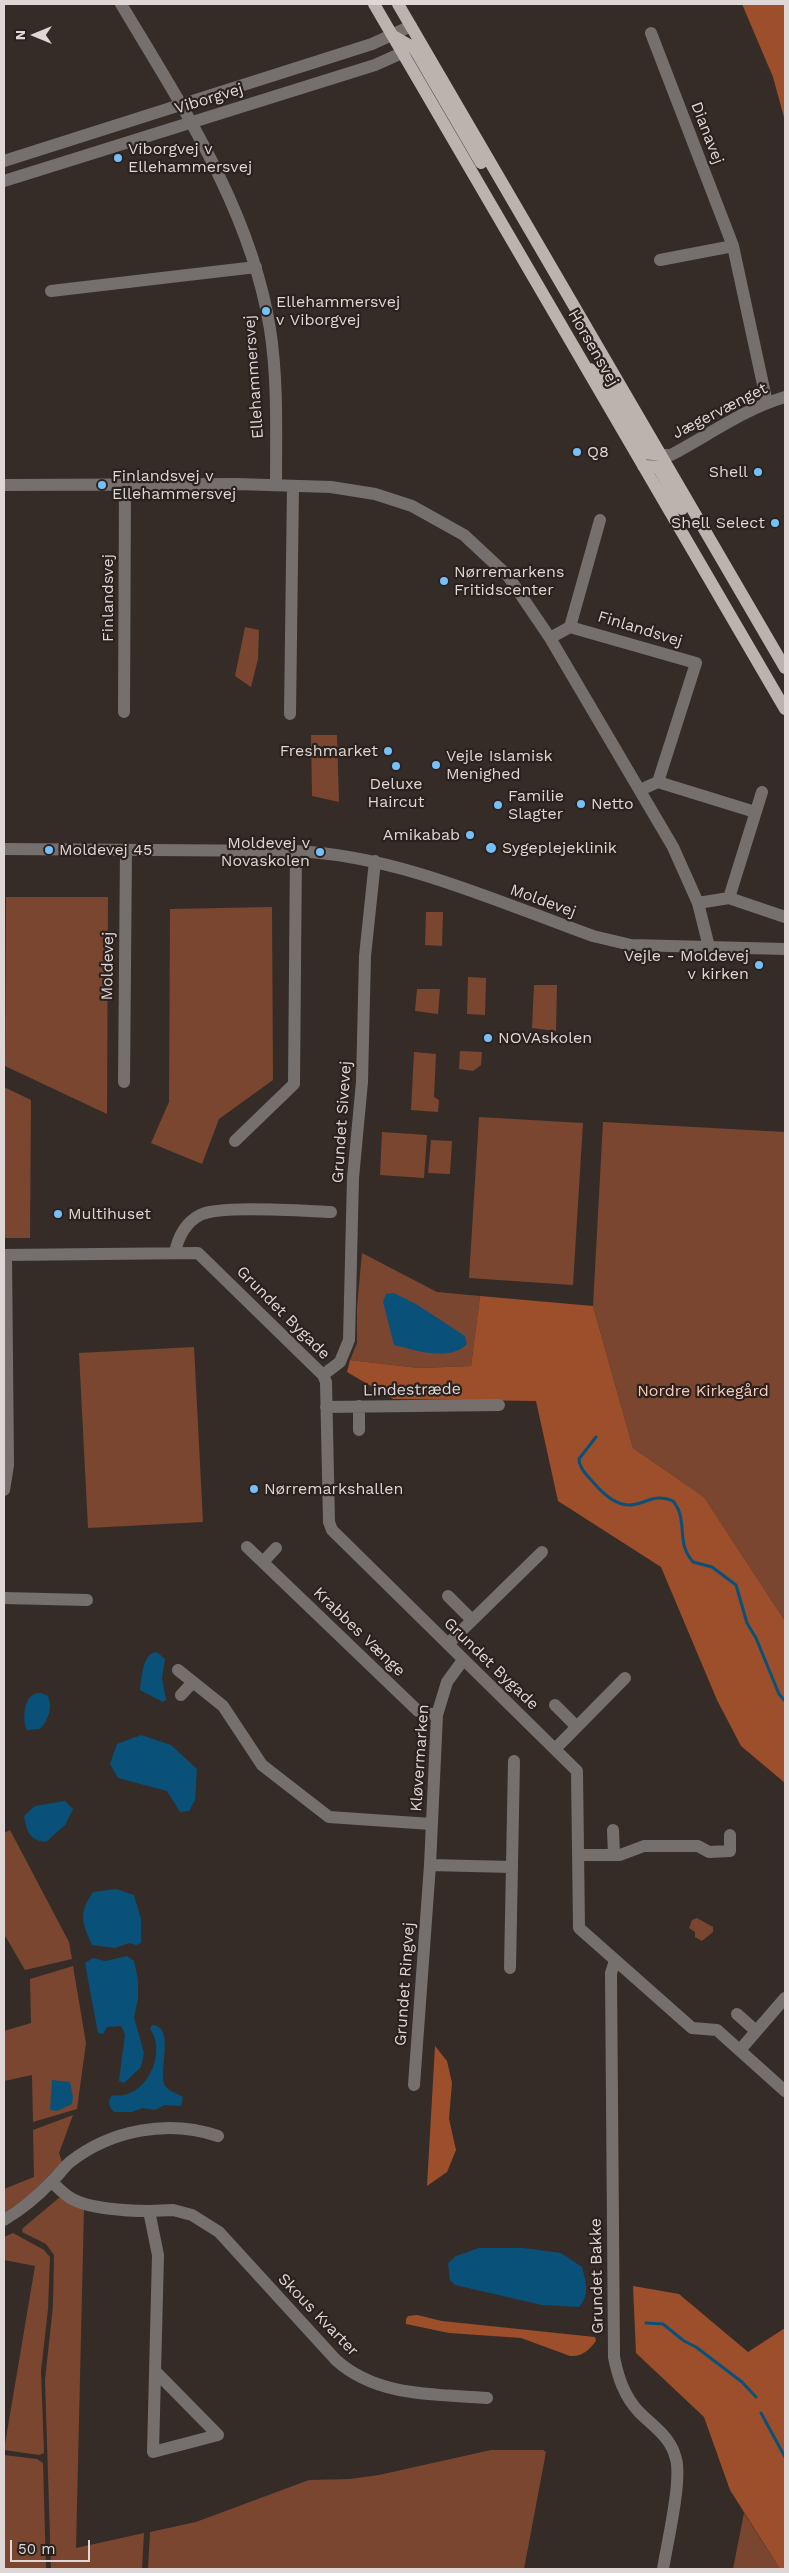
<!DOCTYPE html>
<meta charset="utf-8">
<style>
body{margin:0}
#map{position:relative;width:789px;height:2573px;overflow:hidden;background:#352c28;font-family:"Work Sans",sans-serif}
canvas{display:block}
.frame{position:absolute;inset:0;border:5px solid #ded7d5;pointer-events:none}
.north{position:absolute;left:10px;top:10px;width:50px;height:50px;-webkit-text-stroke:4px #2b221f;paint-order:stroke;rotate:270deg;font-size:14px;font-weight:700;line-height:20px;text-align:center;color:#ded7d5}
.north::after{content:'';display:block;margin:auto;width:18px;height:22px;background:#ded7d5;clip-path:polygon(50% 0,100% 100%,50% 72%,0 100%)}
.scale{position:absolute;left:10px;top:2540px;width:80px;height:22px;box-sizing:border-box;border:2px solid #ded7d5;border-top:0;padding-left:6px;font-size:15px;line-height:18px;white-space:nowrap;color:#ded7d5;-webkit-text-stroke:4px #2b221f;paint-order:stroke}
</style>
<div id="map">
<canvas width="789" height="2573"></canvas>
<div class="frame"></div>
<div class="north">N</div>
<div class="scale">50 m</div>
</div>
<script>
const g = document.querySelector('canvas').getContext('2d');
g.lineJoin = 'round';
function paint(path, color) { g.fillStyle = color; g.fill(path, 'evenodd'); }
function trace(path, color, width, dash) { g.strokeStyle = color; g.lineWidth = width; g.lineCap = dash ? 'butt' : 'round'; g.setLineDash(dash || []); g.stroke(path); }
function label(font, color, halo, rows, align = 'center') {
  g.font = font + ' "Work Sans",sans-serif'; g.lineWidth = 4.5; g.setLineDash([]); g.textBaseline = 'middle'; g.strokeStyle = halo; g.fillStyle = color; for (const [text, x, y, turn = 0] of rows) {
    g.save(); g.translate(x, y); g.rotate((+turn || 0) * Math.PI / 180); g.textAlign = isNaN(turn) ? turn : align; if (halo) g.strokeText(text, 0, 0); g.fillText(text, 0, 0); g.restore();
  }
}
paint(new Path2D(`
 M 245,627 L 259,630 L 258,659 L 251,687 L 235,676 Z
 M 311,735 L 337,735 L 339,802 L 312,796 Z
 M 6,897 L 108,897 L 107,1114 L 5,1066 Z
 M 272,907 L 273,1080 L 219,1119 L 202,1164 L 151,1143 L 169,1102 L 170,909 Z
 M 426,912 L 443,912 L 442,946 L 425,945 Z
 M 468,977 L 486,978 L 485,1015 L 467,1014 Z
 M 534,985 L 557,985 L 556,1031 L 532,1028 Z
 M 417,989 L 440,989 L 438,1014 L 415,1011 Z
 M 460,1051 L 482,1052 L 481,1065 L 473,1071 L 459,1069 Z
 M 414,1052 L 436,1054 L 434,1097 L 439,1100 L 438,1112 L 411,1110 Z
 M 4,1087 L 31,1100 L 30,1238 L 4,1238 Z
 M 479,1117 L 583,1123 L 573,1285 L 469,1278 Z
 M 603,1122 L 785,1132 L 785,1621 L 704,1497 L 633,1448 L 593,1306 Z
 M 382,1132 L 427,1135 L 424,1178 L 380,1175 Z
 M 431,1140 L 452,1141 L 450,1174 L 428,1173 Z
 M 362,1253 L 437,1292 L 480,1296 L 471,1366 L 419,1368 L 350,1360 L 357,1343 L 357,1307 Z
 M 194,1347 L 203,1522 L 88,1528 L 79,1353 Z
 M 10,1830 L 69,1942 L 72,1959 L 25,1970 L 4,1934 L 4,1833 Z
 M 697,1918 L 713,1927 L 713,1932 L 702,1941 L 695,1937 L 695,1932 L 689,1928 L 692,1920 Z
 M 73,1966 L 86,2043 L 77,2109 L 33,2122 L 32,2075 L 4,2081 L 4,2031 L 31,2023 L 30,1979 Z
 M 73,2115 L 59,2153 L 62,2162 L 30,2195 L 4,2213 L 4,2189 L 34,2177 L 33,2130 Z
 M 60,2197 L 84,2208 L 76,2548 L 144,2533 L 142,2569 L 51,2569 L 45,2380 L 53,2306 L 54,2255 L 46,2244 L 22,2232 L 23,2228 Z
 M 13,2233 L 44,2250 L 50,2257 L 48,2309 L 41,2371 L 44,2453 L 39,2455 L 4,2450 L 35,2266 L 4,2260 L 4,2237 Z
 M 491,2450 L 543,2450 L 546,2452 L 524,2569 L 148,2569 L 150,2532 L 196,2522 L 309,2480 L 350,2479 L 379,2475 Z
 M 4,2455 L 37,2459 L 43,2463 L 46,2569 L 4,2569 Z
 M 744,2513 L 780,2569 L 733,2569 Z`), '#7a4630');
paint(new Path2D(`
 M 742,4 L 785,4 L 785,121 L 773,77 Z
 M 480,1296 L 593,1306 L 633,1448 L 704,1497 L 785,1621 L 785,1783 L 741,1746 L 717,1700 L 661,1567 L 558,1501 L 536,1401 L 393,1399 L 347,1372 L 350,1360 L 419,1368 L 471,1366 Z
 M 435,2046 L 447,2061 L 452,2083 L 449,2119 L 456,2150 L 447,2172 L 427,2186 Z
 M 633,2286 L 679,2294 L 748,2352 L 785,2328 L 785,2569 L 780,2569 L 730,2490 L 704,2417 L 636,2353 Z
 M 417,2315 L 442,2321 L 595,2337 L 596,2341 C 589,2350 582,2357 570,2356 L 521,2338 L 449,2333 L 406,2324 L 406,2319 L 408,2316 Z`), '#9d4e2b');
paint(new Path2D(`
 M 394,1293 L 416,1304 L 465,1336 L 467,1344 C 450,1362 414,1350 394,1345 L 383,1302 L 386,1294 Z
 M 157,1652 L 165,1659 L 162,1678 L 166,1700 L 163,1702 L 140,1690 C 142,1678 142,1653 157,1652 Z
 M 41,1693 L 48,1696 C 53,1708 48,1720 40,1729 L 27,1730 C 22,1722 24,1699 33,1695 C 35,1693 38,1693 41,1693 Z
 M 141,1735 L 171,1745 L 197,1769 L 195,1800 L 189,1811 L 180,1812 L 167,1791 L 118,1778 L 110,1764 L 117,1744 Z
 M 65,1801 L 73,1809 L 65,1825 L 46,1842 C 29,1840 27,1832 24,1816 L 35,1806 Z
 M 116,1889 L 134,1895 L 141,1919 L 141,1943 L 136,1945 L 129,1943 L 115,1948 L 92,1945 C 82,1922 78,1914 93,1892 Z
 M 127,1956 L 134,1961 L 138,1980 L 138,1999 L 134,2017 L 144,2053 L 141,2067 L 124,2083 L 119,2081 L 125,2034 L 121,2026 L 107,2027 L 103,2034 L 98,2033 L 85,1963 L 93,1958 L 105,1961 Z
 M 152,2025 C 177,2026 156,2074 166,2087 C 169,2091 178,2094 183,2097 L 181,2106 L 165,2105 L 155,2110 L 143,2108 L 132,2112 L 114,2112 C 108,2106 108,2102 112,2095 C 145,2101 168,2054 150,2029 Z
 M 52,2080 L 70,2082 L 73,2097 L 72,2104 L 57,2111 L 50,2110 Z
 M 479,2248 L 523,2248 L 561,2253 L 582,2267 C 586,2282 590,2295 579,2307 L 542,2305 L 455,2285 L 450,2280 L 448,2263 L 456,2256 Z`), '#0a5179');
trace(new Path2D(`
 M 596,1437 L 579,1459 C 579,1468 587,1475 593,1482 C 633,1529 644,1487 673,1501 C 689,1520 675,1542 693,1562 L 712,1567 L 736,1585 L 747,1623 L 756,1638 L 779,1694 L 785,1701
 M 646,2323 L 663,2324 L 684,2341 L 696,2347 L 742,2382 L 756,2397
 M 761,2413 L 785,2457`), '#0a5179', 3);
trace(new Path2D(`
 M 121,4 C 182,106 251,210 270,329 C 278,380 276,433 276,485
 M 651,33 L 733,246 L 767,403
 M 4,161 L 372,44 L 411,26
 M 4,181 L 375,65 L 413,48
 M 660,260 L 733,246
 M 51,291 L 256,267
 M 653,460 L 661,455 L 671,455 C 709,435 744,409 785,397
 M 4,485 L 237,484 L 331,487 L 375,494 L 412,506 L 464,535 L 508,576 L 550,638 L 673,847 L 698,903 L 709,947
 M 570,627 L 696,663 L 658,782 L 640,790
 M 550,638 L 570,627 L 600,520
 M 124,712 L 125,485
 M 290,714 L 293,486
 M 658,782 L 755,812
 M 4,849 L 296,851 C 399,856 496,901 593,936 L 631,945 L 785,949
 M 729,898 L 785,917
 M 698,903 L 729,898 L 762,792
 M 124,1082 L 126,850
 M 235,1141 L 294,1084 L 296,851
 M 175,1253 C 178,1237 185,1223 200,1215 C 220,1205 303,1211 331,1212
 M 4,1255 L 198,1253 L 323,1375 L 326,1382 L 329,1522 L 332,1530 L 577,1771 L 579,1928 L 692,2028 L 717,2030 L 785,2091
 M 323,1375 L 340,1362 L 349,1340 L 353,1178 L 362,1082 L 365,956 L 375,861
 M 326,1407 L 499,1405
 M 359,1430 L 359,1406
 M 4,1490 L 8,1465 L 6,1255
 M 247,1547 L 418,1711 L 437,1715
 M 263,1562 L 276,1548
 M 448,1596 L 472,1620
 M 4,1598 L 87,1600
 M 448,1644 L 542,1552
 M 178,1670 L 223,1706 L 262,1765 L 329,1817 L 431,1824
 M 181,1695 L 193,1682
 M 555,1705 L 577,1727
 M 555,1749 L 625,1678
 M 613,1830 L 614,1855
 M 578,1855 L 620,1855 L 644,1846 L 698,1846 L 709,1852 L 730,1851 L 730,1835
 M 430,1865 L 512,1867
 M 615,1961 L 611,1973 L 614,2357 C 618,2377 624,2396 639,2412 C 654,2427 671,2437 676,2459 C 682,2481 667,2544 663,2569
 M 510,1968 L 514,1761
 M 737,2014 L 756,2031
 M 740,2050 L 785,1998
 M 414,2085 L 430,1865 L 437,1715 L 447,1682 L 463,1660
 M 52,2182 C 57,2187 63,2193 69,2197 C 86,2209 129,2211 149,2211 L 158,2255 L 153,2452 L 218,2435 L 155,2371
 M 149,2211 L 173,2210 L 192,2215 L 219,2232 L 336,2360 C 377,2397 434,2394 487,2398
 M 4,2220 C 22,2209 37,2197 51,2182 C 58,2176 63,2168 70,2162 C 111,2130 168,2119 218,2136`), '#75706e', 12);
trace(new Path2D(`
 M 374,4 L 785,709
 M 398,4 L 785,668
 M 395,37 L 414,48 L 481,163
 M 590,369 L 604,380 L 646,453 L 661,455
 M 643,466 L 658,467 L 682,509`), '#bcb2ae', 12);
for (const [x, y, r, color] of [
 [118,158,5,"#75c0f6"],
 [266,311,5,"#75c0f6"],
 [577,452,5,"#75c0f6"],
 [758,472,5,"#75c0f6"],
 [102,485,5,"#75c0f6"],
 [775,523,5,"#75c0f6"],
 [444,581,5,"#75c0f6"],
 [388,751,5,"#75c0f6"],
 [436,765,5,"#75c0f6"],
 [396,766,5,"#75c0f6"],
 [581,804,5,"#75c0f6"],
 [498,805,5,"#75c0f6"],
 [470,835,5,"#75c0f6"],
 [491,848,6,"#75c0f6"],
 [49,850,5,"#75c0f6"],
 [320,852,5,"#75c0f6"],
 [759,965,5,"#75c0f6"],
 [488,1038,5,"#75c0f6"],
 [58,1214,5,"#75c0f6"],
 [254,1489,5,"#75c0f6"]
]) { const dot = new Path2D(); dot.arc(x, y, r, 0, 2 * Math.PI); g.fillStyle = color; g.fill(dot); trace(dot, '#2b221f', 2); }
label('16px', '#ded7d5', '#2b221f', [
 ["Viborgvej",209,99,-17],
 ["Dianavej",707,133,69],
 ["Horsensvej",593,348,60],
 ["Ellehammersvej",254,377,-94],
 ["Jægervænget",720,411,-27],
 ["Finlandsvej",108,598,-90],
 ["Finlandsvej",640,629,17],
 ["Moldevej",543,901,20],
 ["Moldevej",108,966,-89],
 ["Grundet Sivevej",342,1122,-86],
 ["Grundet Bygade",283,1313,45],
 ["Lindestræde",412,1390,-1],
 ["Krabbes Vænge",359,1632,44],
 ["Grundet Bygade",491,1664,44],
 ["Kløvermarken",420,1758,-86],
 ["Grundet Ringvej",405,1984,-86],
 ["Grundet Bakke",597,2276,-91],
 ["Skous Kvarter",318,2315,46]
]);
label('16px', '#ded7d5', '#2b221f', [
 ["Viborgvej v",128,149],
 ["Ellehammersvej",128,167],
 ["Ellehammersvej",276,302],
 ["v Viborgvej",276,320],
 ["Q8",587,452],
 ["Shell",748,472,"right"],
 ["Finlandsvej v",112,476],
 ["Ellehammersvej",112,494],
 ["Shell Select",765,523,"right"],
 ["Nørremarkens",454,572],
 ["Fritidscenter",454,590],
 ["Freshmarket",378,751,"right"],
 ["Vejle Islamisk",446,756],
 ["Menighed",446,774],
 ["Deluxe",396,784,"center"],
 ["Haircut",396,802,"center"],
 ["Familie",508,796],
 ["Slagter",508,814],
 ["Netto",591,804],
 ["Amikabab",460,835,"right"],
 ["Moldevej v",310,843,"right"],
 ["Novaskolen",310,861,"right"],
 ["Sygeplejeklinik",502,848],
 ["Moldevej 45",59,850],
 ["Vejle - Moldevej",749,956,"right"],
 ["v kirken",749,974,"right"],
 ["NOVAskolen",498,1038],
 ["Multihuset",68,1214],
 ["Nørremarkshallen",264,1489]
], 'left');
label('16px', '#f7c9b6', '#2b221f', [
 ["Nordre Kirkegård",703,1391]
]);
</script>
